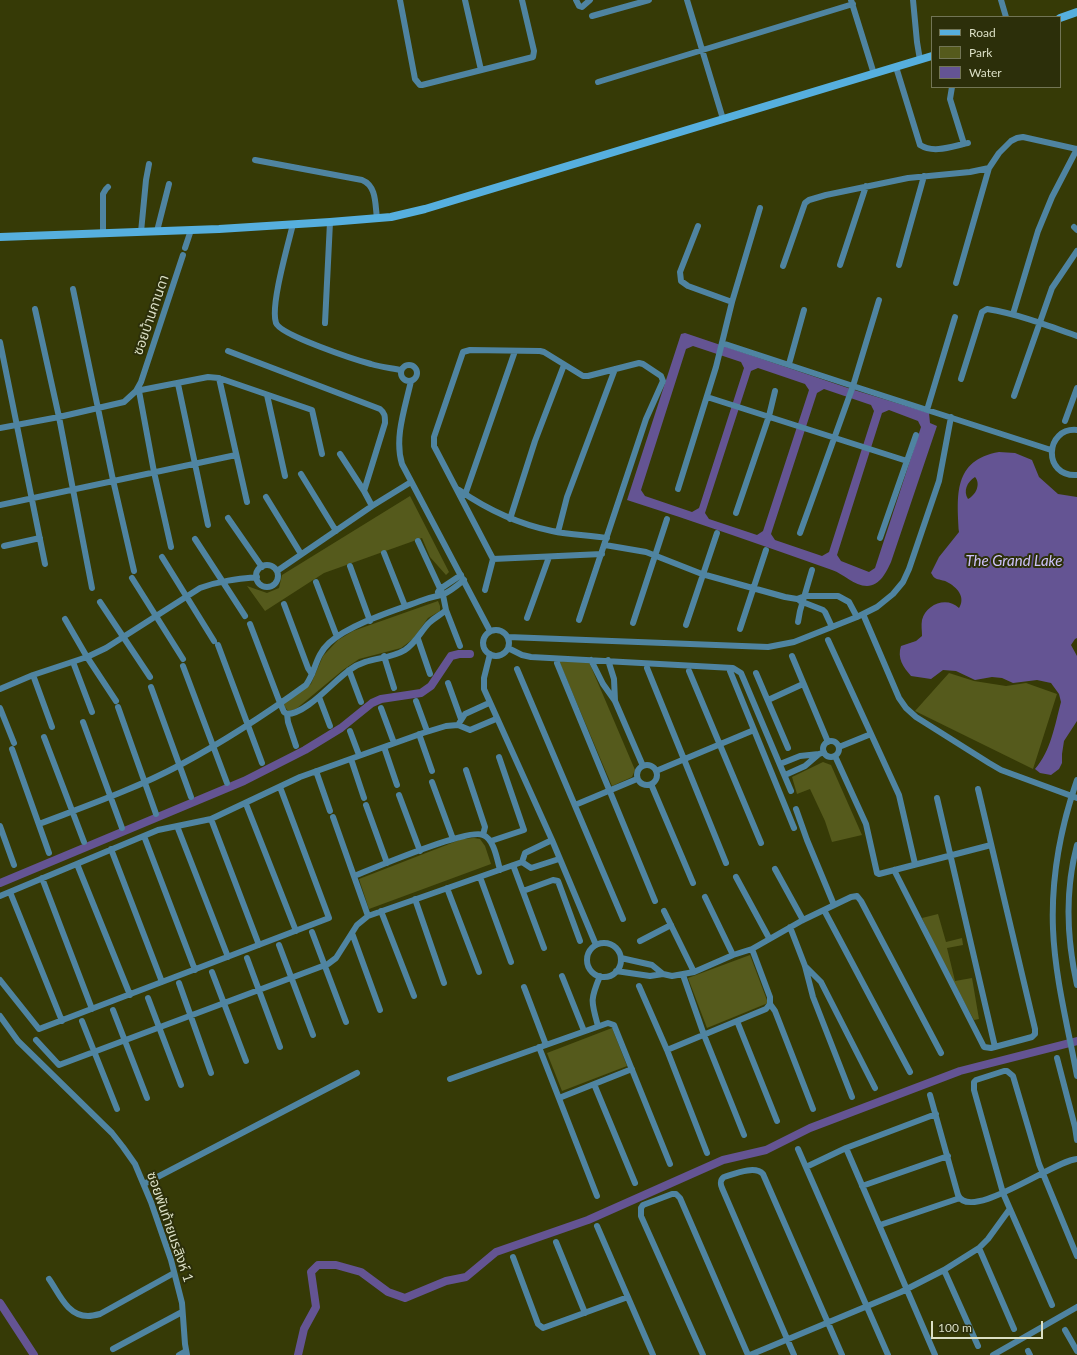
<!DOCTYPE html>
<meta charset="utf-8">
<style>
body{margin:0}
#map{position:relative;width:1077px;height:1355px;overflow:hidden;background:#363a06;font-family:Lato,sans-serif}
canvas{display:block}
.legend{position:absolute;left:931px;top:16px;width:130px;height:72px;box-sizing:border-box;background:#2c2f0a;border:1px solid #727555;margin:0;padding:5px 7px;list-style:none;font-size:12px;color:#dbdfc5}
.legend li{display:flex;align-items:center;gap:8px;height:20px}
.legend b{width:20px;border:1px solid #727555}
.scale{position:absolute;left:931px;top:1321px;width:112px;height:18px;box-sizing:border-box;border:2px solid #dbdfc5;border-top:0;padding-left:5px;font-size:12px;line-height:14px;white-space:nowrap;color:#dbdfc5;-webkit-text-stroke:3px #2c2f0a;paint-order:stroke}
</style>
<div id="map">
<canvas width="1077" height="1355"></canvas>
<ul class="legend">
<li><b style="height:5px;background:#56afde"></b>Road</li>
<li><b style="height:11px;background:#555a1c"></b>Park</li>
<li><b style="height:11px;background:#645493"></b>Water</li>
</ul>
<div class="scale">100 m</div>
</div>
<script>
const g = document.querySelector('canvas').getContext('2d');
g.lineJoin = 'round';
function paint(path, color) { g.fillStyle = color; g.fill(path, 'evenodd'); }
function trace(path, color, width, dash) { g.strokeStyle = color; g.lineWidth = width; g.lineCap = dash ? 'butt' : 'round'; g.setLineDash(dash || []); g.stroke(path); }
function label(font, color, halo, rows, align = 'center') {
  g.font = font + ' Lato,"Noto Sans Thai",sans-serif'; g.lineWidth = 4; g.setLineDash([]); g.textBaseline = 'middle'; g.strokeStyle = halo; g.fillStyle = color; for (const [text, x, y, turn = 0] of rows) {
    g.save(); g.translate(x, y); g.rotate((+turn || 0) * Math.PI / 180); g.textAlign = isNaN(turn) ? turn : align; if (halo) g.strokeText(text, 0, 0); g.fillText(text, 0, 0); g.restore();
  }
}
paint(new Path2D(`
 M 410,496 L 449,572 L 446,575 L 430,557 L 422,538 L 324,573 L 265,611 L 247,586 L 267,593 L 279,588 L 282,575 Z
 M 438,601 L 440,606 L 440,611 L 428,618 L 413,639 L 401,648 L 359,659 L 343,670 L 296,709 L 288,711 L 283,704 L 311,684 L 323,656 L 338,640 L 353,631 Z
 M 559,661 L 589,662 L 635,770 L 632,777 L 612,786 Z
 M 949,673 L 974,681 L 1006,686 L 1026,683 L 1057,694 L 1033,769 L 915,711 Z
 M 823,762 L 831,765 L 862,835 L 832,842 L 825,821 L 810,789 L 797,794 L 792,777 Z
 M 474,838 L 480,839 L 485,846 L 491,864 L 369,909 L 359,879 L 462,839 Z
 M 938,914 L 946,942 L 962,938 L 963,945 L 947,948 L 955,981 L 972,978 L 979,1019 L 974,1020 L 939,956 L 922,918 Z
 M 750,955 L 768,1003 L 707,1028 L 688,978 Z
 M 612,1028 L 627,1066 L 562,1091 L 547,1053 Z`), '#555a1c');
paint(new Path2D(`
 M 685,333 L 851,389 L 929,413 L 930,423 L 937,426 L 891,562 C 887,571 880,586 867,586 C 854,586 844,574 832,570 C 764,546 696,522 627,500 L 681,334 ZM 693,346 L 741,362 L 744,368 L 699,508 L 692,512 L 645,496 L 641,490 L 686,349 ZM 758,368 L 805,384 L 809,390 L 763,531 L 757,535 L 709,519 L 705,513 L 751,371 ZM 824,389 L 871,405 L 874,411 L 829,552 L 822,556 L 775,540 L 771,534 L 817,393 ZM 889,410 L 918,421 L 921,427 L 875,568 L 869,572 L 841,561 L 837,555 L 882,413 Z
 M 999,452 L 1015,453 L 1032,460 L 1039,477 L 1058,494 L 1077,497 L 1077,638 L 1075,639 L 1071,645 L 1077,656 L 1077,721 L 1064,741 L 1062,754 L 1062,763 L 1059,769 L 1051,775 L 1040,773 L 1035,769 C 1051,751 1055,724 1061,702 L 1059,694 L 1051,683 L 1037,680 L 1013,683 L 1002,678 L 992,677 L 975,680 L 956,671 L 943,670 L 931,679 L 911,676 C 903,667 897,658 901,646 L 916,641 L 922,636 C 922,631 921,625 922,620 C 926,604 947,596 959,608 C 966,597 957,587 947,582 C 944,580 938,580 935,578 C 933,577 932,574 931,573 L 939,557 L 959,532 C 957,496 953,460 999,452 ZM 975,477 C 981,484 976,495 968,499 C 963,491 967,482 975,477 Z`), '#645493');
trace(new Path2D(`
 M 0,883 L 244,781 L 305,750 L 341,728 L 372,703 L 381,699 L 421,693 L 431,686 L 451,656 L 459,654 L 470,654
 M 0,1303 L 34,1355
 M 298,1355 L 304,1329 L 316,1307 L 311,1272 L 318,1265 L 336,1265 L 361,1272 L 388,1292 L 405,1298 L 446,1281 L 466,1277 L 496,1252 L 588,1220 L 723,1160 L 766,1150 L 810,1128 L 960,1071 L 1077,1041`), '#645493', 8);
trace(new Path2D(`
 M 400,0 L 415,79 L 420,85 L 422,85 L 533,57 L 534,51 L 522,0
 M 465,0 L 481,70
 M 576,0 L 579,6 L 582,7 L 590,0
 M 687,0 L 723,119
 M 851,0 L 874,74
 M 913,0 L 917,42 L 920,60
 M 1001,0 L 1006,17
 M 592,16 L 649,0
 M 896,67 L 920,145 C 934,154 953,146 968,143
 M 598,82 L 853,4
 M 952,87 L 950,99 L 964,144
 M 255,160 L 362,180 C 377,186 375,205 377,218
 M 293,224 C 288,245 270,306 276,323 C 280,335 356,360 371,364 C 380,367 391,368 401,370
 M 698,226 L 680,272 L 681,281 L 688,286 L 732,302
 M 1074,227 L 1077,230
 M 157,231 L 169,184
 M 141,232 L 146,180 L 149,164
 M 103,233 L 103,194 L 106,189 L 108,187
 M 185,248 L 191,230
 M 840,265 L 866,186
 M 899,265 L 924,176
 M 783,266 L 805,203 L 809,200 L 826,195 L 908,178 L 970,172 L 989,168
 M 956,283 L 989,168 L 999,153 L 1011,141 L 1017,138 L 1023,137 L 1077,149
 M 73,289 L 113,480 L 134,571
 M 35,309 L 59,417 L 92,588
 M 1013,314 L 1038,231 L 1052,197 L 1077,149
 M 325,323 L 330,222
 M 0,342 L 45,564
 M 722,343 L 853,386 L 1051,450
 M 228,351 L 380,409 C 385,413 385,416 385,423 L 364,491 L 372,506
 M 789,364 L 804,310
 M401 373a8 8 0 1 1 16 0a8 8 0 1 1-16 0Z
 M 219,378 L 247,502
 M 961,379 L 982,312 L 987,309 C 1018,314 1047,325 1077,336
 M 411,381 C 405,408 394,438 402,464 L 490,631
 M 178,384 L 208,525
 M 136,391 L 208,377 L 219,378 L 312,410 L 322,454
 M 139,391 L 154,472 L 171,547
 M 267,395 L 285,476
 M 1014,396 L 1052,288 L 1077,251
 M 707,397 L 907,461
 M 927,410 L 955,317
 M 1065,421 L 1077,388
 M 0,428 L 59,417 L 124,402 L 136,391 L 141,382 L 183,255
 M 1077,430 C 1045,427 1042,477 1077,475
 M 340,454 L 364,491
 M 301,474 L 336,531
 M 678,489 L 716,367 L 732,302 L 760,208
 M 459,490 C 488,510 518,524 552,531 C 570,535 589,535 607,538
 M 465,495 L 515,351
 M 266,497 L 301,554
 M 0,505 L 236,455
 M 736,513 L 769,416 L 775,391
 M 228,518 L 262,567
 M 510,519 L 535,441 L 564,365
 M 558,532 L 567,497 L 615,369
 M 800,533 L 853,386 L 879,300
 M 880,538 L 916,435
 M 195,539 L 245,616
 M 605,545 L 646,552 L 702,574 L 785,597 L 797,599 L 805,596 L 838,596 L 849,602 L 857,617
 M 4,546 L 40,538
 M 384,553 L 405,606
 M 162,557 L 214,641
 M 493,559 L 602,554
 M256 576a11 11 0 1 1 22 0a11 11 0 1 1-22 0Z
 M 350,566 L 370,621
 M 277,571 L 372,506 L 411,482
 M 132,578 L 183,659
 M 316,582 L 337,637
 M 485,590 L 493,559 L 434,446 L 434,437 L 463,352 L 470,350 L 540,351 L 544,352 L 583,376 L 588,376 L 639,363 L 643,364 L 661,376 L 663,381 L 646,419 L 579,620
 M 438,592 L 440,589 L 461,575
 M 800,601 L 823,610 L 825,612 L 832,627
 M 100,602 L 150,677
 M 284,604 L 308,668 L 312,674
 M 446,610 L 460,646
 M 863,614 L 899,698 L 906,708 L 916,717 L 989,763 L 1001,770 L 1077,798
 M 527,618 L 549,557
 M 65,619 L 87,657 L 116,701
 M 798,622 L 800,611 L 812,570
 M 633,623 L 667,519
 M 250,624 L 280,703 L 284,712 L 287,714 L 288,722 L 296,746
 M 686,625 L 717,533
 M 740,629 L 766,550
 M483 643a13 13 0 1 1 26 0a13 13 0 1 1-26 0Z
 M 508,637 L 768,647 L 794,642 L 857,617 L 877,607 L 893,594 L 903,582 L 909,569 L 939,481 L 951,417
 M 418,639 L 430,674
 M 828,640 L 899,795 L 915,864
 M 218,645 L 262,763
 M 508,648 L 522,655 L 531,657 L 733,668 L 741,673 L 744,680 L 791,791
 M 490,654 L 484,678 L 484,689 L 552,840 L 596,945
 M 384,656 L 394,688
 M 792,656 L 828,742
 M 591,660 L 603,684 L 615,701 L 643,766
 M 608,660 L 614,679 L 615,701
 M 73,662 L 92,712
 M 557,663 L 655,901
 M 183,666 L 227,783
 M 647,668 L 726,863
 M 517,669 L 623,919
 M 349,670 L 361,702
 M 689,671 L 761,843
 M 730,671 L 794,828
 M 756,673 L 788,748
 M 33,675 L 52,727
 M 448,683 L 461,719
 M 151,687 L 191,797
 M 0,689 L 33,675 L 87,657 L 106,648 L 200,588 C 219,581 237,579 257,577
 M 319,697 L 330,726
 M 768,700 L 803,684
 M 416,701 L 427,731
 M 489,703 L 465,714 L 458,725 L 470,730 L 496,719
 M 118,707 L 156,814
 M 0,708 L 14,743
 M 381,708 L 394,743
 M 287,714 C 307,714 334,680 351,669 C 367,657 389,660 405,650 C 416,643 421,631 429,623 C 435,617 441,615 446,610 L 443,595 L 418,541
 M 83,722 L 122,828
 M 350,731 L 359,755
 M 419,734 L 432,771
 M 44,737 L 84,842
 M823 749a8 8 0 1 1 16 0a8 8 0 1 1-16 0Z
 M 384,747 L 397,785
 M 839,747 L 871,734
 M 12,749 L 49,853
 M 835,756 L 866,824 L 877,873 L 879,874 L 991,845
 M 351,759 L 364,798
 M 780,764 L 800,756 L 819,754
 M637 775a10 10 0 1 1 20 0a10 10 0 1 1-20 0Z
 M 466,770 L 485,827 L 483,835
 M 316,771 L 330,811
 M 656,771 L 754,730
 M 785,775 L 805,766 L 819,754 L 824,752
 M 1077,780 C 1060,829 1051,878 1053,929 C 1055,978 1068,1027 1077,1076
 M 432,782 L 453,839
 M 651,784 L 693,883
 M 399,795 L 420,851
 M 937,798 L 995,1047
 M 246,804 L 296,931
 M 366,805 L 387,863
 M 575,805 L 637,779
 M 796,809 L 807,840 L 834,905
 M 333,817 L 368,916
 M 211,819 L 259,945
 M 39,824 C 86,806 135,789 180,765 C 223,742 266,714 306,685 C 316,671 315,656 329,643 C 351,623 399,609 426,599 C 432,597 439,596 444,594 C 451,591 458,585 464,580
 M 0,826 L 14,865
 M 177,826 L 228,957
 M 144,836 L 195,970
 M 491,841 L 524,830 L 499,757
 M 1077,845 C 1065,890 1067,940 1077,985
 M 111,849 L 162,982
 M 522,862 L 531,868 L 559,859
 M 522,862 L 525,853 L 552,840
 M 77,864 L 130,995
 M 513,865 L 544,948
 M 775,869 L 803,920
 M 894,870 L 984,1047 L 991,1048 L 1032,1037 L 1035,1034 L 1035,1029 L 978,789
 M 354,876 C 374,868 468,828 483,835 C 494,839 497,859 500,870
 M 480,877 L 511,962
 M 736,877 L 769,938
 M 42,878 L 92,1009
 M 447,888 L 479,972
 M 523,891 L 553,880 L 558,881 L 580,941
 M 10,892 L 62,1021
 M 0,896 L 158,830 L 211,819 L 300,777 L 423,733 L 446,726 L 458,725
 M 705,897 L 733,955
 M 415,899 L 444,983
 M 824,910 L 910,1072
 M 381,911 L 414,996
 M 664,911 L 694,972
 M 790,927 L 805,966 L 813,997 L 852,1097
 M 312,932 L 346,1022
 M 352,933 L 380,1010
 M 640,941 L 671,925
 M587 960a17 17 0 1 1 34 0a17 17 0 1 1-34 0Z
 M 279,945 L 313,1035
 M 247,958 L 280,1047
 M 621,958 L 652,965 L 663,974
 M 805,966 L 821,982 L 875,1088
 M 616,971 L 650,976 L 663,974 L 672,976 L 694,972 L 733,955 L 752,949 L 803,920 L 851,897 L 857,896 L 861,901 L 941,1053
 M 212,972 L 246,1061
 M 683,975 L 704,1035 L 744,1135
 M 562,976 L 584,1031
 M 0,980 L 39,1029 L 329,918 L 280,787
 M 179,983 L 211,1073
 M 639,986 L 667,1050 L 707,1153
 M 524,987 L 546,1045
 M 148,998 L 181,1085
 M 770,1004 L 775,1011 L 813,1109
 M 113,1010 L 147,1098
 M 0,1016 L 18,1041 L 112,1133 L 123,1147 L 135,1164 L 151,1202 L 171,1260 L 182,1303 L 185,1344 L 187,1355
 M 82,1021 L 117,1109
 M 737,1021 L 777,1121
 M 598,1026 C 591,1001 590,1000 600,976
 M 36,1040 L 59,1065 L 328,964 L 336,958 L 357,925 L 368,916 L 522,862
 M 539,1047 L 597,1196
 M 667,1050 L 766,1009 L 770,1004 L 770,997 L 752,949
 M 1057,1058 L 1075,1127 L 1077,1140
 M 450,1079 L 608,1023 L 614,1025 L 670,1164
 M 594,1084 L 635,1183
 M 930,1095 L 958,1195 C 970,1223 1055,1160 1077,1159
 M 559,1098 L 632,1069
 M 846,1148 L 935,1355
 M 798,1149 L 888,1355
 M 806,1167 L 846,1148 L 936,1114
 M 144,1184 L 357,1073
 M 862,1186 L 948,1156
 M 880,1225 L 960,1198
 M 597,1226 L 653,1355
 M 556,1242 L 585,1313
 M 979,1248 L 1014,1329
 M 513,1257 L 538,1324 L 543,1328 L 628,1297
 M 944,1270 L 978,1346
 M 49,1279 C 59,1293 67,1316 88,1316 C 92,1316 96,1315 100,1314 L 174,1273
 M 1052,1305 L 1003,1193 L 974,1090 L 974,1082 L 976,1080 L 1004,1071 L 1007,1071 L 1013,1076 L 1039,1164 L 1077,1256
 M 1065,1330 L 1077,1351
 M 113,1349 L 182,1312
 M 1028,1351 L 1030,1355
 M 179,1355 L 186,1351
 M 703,1355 L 641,1216 L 641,1208 L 643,1205 L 672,1194 L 676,1194 L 680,1198 L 748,1355
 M 750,1355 L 901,1292 L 944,1270 L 979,1248 L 988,1239 L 1009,1210
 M 794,1355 L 722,1188 C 720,1183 720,1180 724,1177 C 734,1174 755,1165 763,1174 L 842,1355
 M 993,1355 L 1077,1307`), '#4f84a1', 6);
trace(new Path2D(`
 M 1060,18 L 1077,12
 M 0,237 L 219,229 L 330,222 L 391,217 L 425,209 L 932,56`), '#56afde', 8);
label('14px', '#dbdfc5', '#2c2f0a', [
 ["ซอยบ้านกานดา",151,315,-71],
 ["ซอยพันท้ายนรสิงห์ 1",170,1227,71]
]);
label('italic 15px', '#ccc1f9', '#2c2f0a', [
 ["The Grand Lake",1014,561]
]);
</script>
